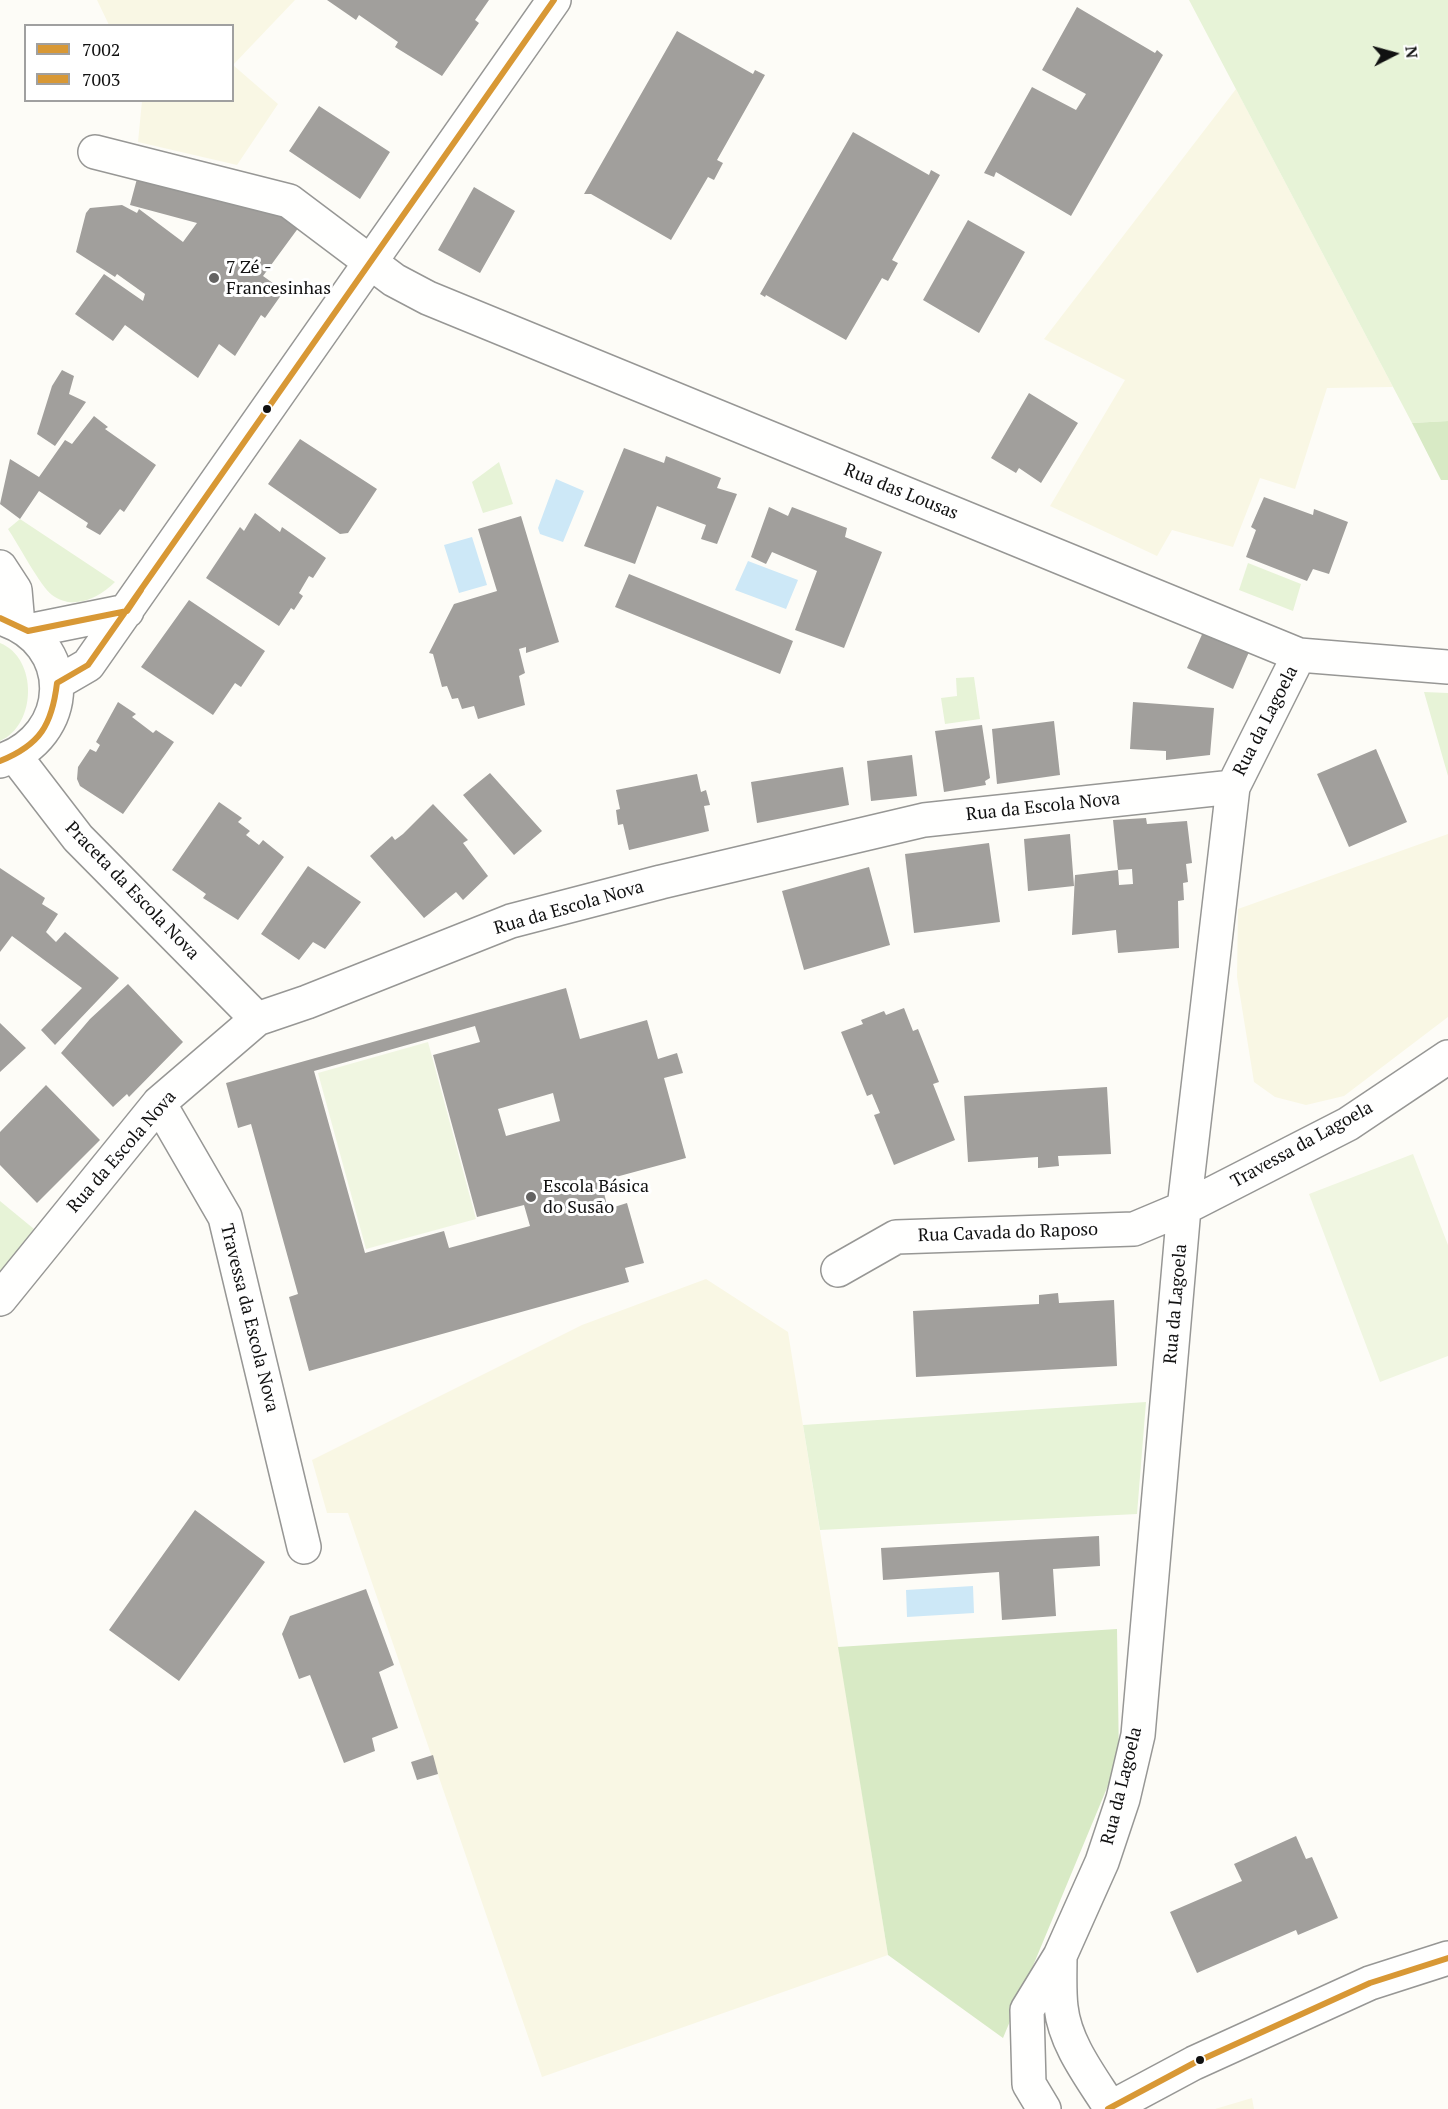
<!DOCTYPE html>
<meta charset="utf-8">
<style>
body{margin:0}
#map{position:relative;width:1448px;height:2109px;overflow:hidden;background:#fdfcf7;font-family:"PT Serif",serif}
canvas{display:block}
.legend{position:absolute;left:24px;top:24px;width:210px;height:78px;box-sizing:border-box;background:#fff;border:2px solid #a0a0a0;margin:0;padding:8px 10px;list-style:none;font-size:18px;color:#111}
.legend li{display:flex;align-items:center;gap:12px;height:30px}
.legend b{width:30px;border:2px solid #a0a0a0}
.north{position:absolute;left:1364px;top:24px;width:60px;height:60px;-webkit-text-stroke:4px #fff;paint-order:stroke;rotate:84deg;font-size:16px;font-weight:700;line-height:24px;text-align:center;color:#111}
.north::after{content:'';display:block;margin:auto;width:21px;height:27px;background:#111;clip-path:polygon(50% 0,100% 100%,50% 72%,0 100%)}
</style>
<div id="map">
<canvas width="1448" height="2109"></canvas>
<ul class="legend">
<li><b style="height:8px;background:#d89835"></b>7002</li>
<li><b style="height:8px;background:#d89835"></b>7003</li>
</ul>
<div class="north">N</div>
</div>
<script>
const g = document.querySelector('canvas').getContext('2d');
g.lineJoin = 'round';
function paint(path, color) { g.fillStyle = color; g.fill(path, 'evenodd'); }
function trace(path, color, width, dash) { g.strokeStyle = color; g.lineWidth = width; g.lineCap = dash ? 'butt' : 'round'; g.setLineDash(dash || []); g.stroke(path); }
function label(font, color, halo, rows, align = 'center') {
  g.font = font + ' "PT Serif",serif'; g.lineWidth = 6; g.setLineDash([]); g.textBaseline = 'middle'; g.strokeStyle = halo; g.fillStyle = color; for (const [text, x, y, turn = 0] of rows) {
    g.save(); g.translate(x, y); g.rotate((+turn || 0) * Math.PI / 180); g.textAlign = isNaN(turn) ? turn : align; if (halo) g.strokeText(text, 0, 0); g.fillText(text, 0, 0); g.restore();
  }
}
paint(new Path2D(`
 M 97,0 L 295,0 L 233,65 L 278,104 L 237,165 L 138,142 L 142,101 L 232,100 L 232,26 L 109,25 Z
 M 1236,89 L 1393,387 L 1327,388 L 1295,489 L 1260,478 L 1233,547 L 1172,530 L 1157,556 L 1050,506 L 1125,380 L 1044,339 Z
 M 1448,834 L 1448,1017 L 1344,1096 L 1306,1105 L 1275,1097 L 1254,1082 L 1237,977 L 1238,909 Z
 M 706,1279 L 788,1332 L 888,1955 L 542,2077 L 348,1513 L 327,1513 L 312,1460 L 582,1325 Z
 M 1252,2098 L 1254,2109 L 1215,2109 Z`), '#f9f7e4');
paint(new Path2D(`
 M 1189,0 L 1448,0 L 1448,421 L 1412,423 Z
 M 499,462 L 513,504 L 483,513 L 472,482 Z
 M 20,519 L 115,582 C 99,598 73,611 52,595 C 41,587 18,544 8,529 Z
 M 1248,563 L 1301,584 L 1293,611 L 1239,590 Z
 M 0,643 C 38,658 37,725 0,741 Z
 M 974,677 L 980,719 L 945,724 L 941,698 L 957,696 L 956,678 Z
 M 1424,692 L 1448,693 L 1448,776 Z
 M 0,1201 L 34,1229 L 0,1272 Z
 M 1146,1402 L 1137,1514 L 820,1530 L 803,1425 Z`), '#e7f3d7');
paint(new Path2D(`
 M 1448,421 L 1448,480 L 1441,480 L 1412,423 Z
 M 1117,1629 L 1119,1759 L 1003,2038 L 888,1955 L 838,1647 Z`), '#d8eac5');
paint(new Path2D(`
 M 428,1042 L 476,1219 L 366,1249 L 318,1073 Z
 M 1413,1154 L 1448,1245 L 1448,1356 L 1380,1382 L 1309,1194 Z`), '#f0f6e1');
paint(new Path2D(`
 M 556,479 L 584,491 L 563,542 L 540,534 L 538,528 Z
 M 472,537 L 487,585 L 459,593 L 444,545 Z
 M 748,561 L 798,580 L 786,609 L 735,590 Z
 M 973,1586 L 974,1613 L 907,1617 L 906,1590 Z`), '#cde8f7');
paint(new Path2D(`
 M 327,0 L 489,0 L 475,20 L 479,23 L 442,76 L 395,47 L 398,42 L 359,15 L 356,20 Z
 M 1077,7 L 1155,53 L 1157,50 L 1163,55 L 1071,216 L 996,172 L 994,177 L 984,173 L 1032,87 L 1076,110 L 1086,94 L 1042,70 Z
 M 677,31 L 753,74 L 755,70 L 765,75 L 717,160 L 723,163 L 714,180 L 708,177 L 671,240 L 591,194 L 584,194 Z
 M 319,106 L 390,152 L 360,199 L 289,151 Z
 M 853,132 L 929,175 L 931,170 L 940,175 L 892,260 L 898,263 L 888,281 L 882,278 L 846,340 L 766,295 L 765,297 L 760,294 Z
 M 138,175 L 282,211 L 299,227 L 263,276 L 284,291 L 265,318 L 261,315 L 235,356 L 219,344 L 198,378 L 125,325 L 113,341 L 75,314 L 104,274 L 143,301 L 145,294 L 117,274 L 115,277 L 76,252 L 86,213 L 90,208 L 122,205 L 137,213 L 139,209 L 183,242 L 197,223 L 130,205 Z
 M 474,187 L 515,211 L 480,273 L 438,250 Z
 M 968,220 L 1025,252 L 979,333 L 923,300 Z
 M 62,370 L 74,376 L 69,394 L 86,402 L 55,446 L 37,434 L 52,386 Z
 M 1029,393 L 1078,423 L 1041,483 L 1019,468 L 1016,473 L 991,458 Z
 M 94,416 L 108,427 L 105,429 L 156,465 L 124,512 L 120,509 L 100,535 L 86,527 L 88,523 L 39,491 L 20,519 L 0,504 L 10,459 L 39,477 L 65,440 L 72,444 Z
 M 300,439 L 377,489 L 348,533 L 340,534 L 268,484 Z
 M 624,448 L 664,463 L 666,456 L 721,478 L 717,488 L 737,494 L 717,544 L 701,539 L 706,525 L 657,506 L 635,564 L 584,546 Z
 M 1264,497 L 1313,515 L 1314,509 L 1348,522 L 1329,574 L 1313,569 L 1307,581 L 1246,557 L 1256,530 L 1251,527 Z
 M 769,507 L 788,516 L 792,507 L 847,528 L 845,537 L 882,552 L 844,648 L 795,630 L 817,571 L 772,552 L 766,564 L 751,557 Z
 M 255,513 L 280,532 L 282,527 L 326,558 L 313,578 L 309,576 L 299,593 L 303,596 L 294,610 L 291,608 L 279,626 L 206,578 L 240,527 L 244,531 Z
 M 521,516 L 559,642 L 526,653 L 526,647 L 519,649 L 525,673 L 519,676 L 525,705 L 478,719 L 474,706 L 462,709 L 458,698 L 452,699 L 447,686 L 442,687 L 433,654 L 429,653 L 454,604 L 497,591 L 478,529 Z
 M 629,574 L 793,641 L 780,674 L 615,607 Z
 M 189,600 L 265,651 L 241,687 L 235,683 L 213,715 L 141,667 Z
 M 1204,630 L 1249,652 L 1233,689 L 1187,668 Z
 M 118,702 L 136,714 L 132,717 L 153,733 L 156,730 L 174,742 L 123,814 L 80,786 L 77,779 L 78,767 L 90,749 L 96,752 L 100,745 L 96,742 Z
 M 1133,702 L 1214,708 L 1210,755 L 1166,760 L 1166,751 L 1130,749 Z
 M 1054,721 L 1060,775 L 997,784 L 992,729 Z
 M 982,725 L 990,778 L 985,781 L 986,785 L 944,792 L 935,731 Z
 M 1376,749 L 1407,822 L 1349,847 L 1317,774 Z
 M 912,755 L 917,796 L 871,801 L 867,761 Z
 M 843,767 L 849,805 L 757,823 L 751,782 Z
 M 490,773 L 542,831 L 514,855 L 463,795 Z
 M 697,774 L 701,792 L 706,790 L 710,805 L 704,806 L 709,831 L 629,850 L 623,824 L 618,825 L 616,810 L 620,809 L 616,790 Z
 M 219,802 L 242,818 L 238,822 L 250,831 L 246,835 L 259,845 L 263,840 L 284,857 L 238,920 L 203,898 L 206,894 L 172,870 Z
 M 433,804 L 468,840 L 463,843 L 488,876 L 463,900 L 456,892 L 424,918 L 370,856 L 392,836 L 395,840 L 403,834 Z
 M 1146,818 L 1147,824 L 1187,821 L 1192,863 L 1186,864 L 1188,882 L 1183,883 L 1184,900 L 1178,901 L 1179,948 L 1118,953 L 1116,930 L 1072,935 L 1075,875 L 1118,870 L 1119,885 L 1133,884 L 1132,869 L 1118,870 L 1113,820 Z
 M 1070,834 L 1074,886 L 1028,891 L 1024,839 Z
 M 989,843 L 1000,922 L 914,933 L 905,854 Z
 M 308,866 L 361,902 L 325,949 L 313,942 L 299,960 L 261,934 Z
 M 869,867 L 890,945 L 804,970 L 782,891 Z
 M 0,868 L 45,898 L 42,904 L 58,914 L 46,932 L 56,942 L 65,932 L 119,978 L 55,1045 L 41,1030 L 82,988 L 12,936 L 0,952 Z
 M 128,984 L 183,1042 L 129,1097 L 127,1094 L 113,1107 L 61,1053 L 90,1019 Z
 M 566,988 L 580,1039 L 647,1020 L 658,1059 L 677,1053 L 683,1073 L 664,1078 L 686,1158 L 601,1181 L 608,1209 L 627,1203 L 644,1263 L 625,1268 L 629,1282 L 309,1371 L 289,1297 L 298,1294 L 251,1124 L 238,1128 L 226,1083 ZM 475,1026 L 480,1042 L 433,1055 L 477,1217 L 524,1205 L 530,1226 L 449,1248 L 444,1231 L 365,1253 L 314,1071 ZM 553,1093 L 560,1121 L 506,1136 L 498,1109 Z
 M 904,1008 L 913,1031 L 918,1029 L 939,1082 L 933,1084 L 955,1140 L 894,1165 L 874,1115 L 880,1113 L 872,1094 L 867,1096 L 841,1032 L 863,1024 L 861,1020 L 884,1011 L 886,1015 Z
 M 0,1023 L 26,1048 L 0,1072 Z
 M 46,1085 L 100,1140 L 37,1203 L 0,1165 L 0,1132 Z
 M 1107,1087 L 1111,1154 L 1058,1156 L 1059,1166 L 1038,1168 L 1038,1157 L 968,1162 L 964,1096 Z
 M 1058,1293 L 1059,1303 L 1114,1300 L 1117,1366 L 916,1377 L 913,1311 L 1039,1304 L 1039,1295 Z
 M 195,1510 L 265,1562 L 179,1681 L 109,1630 Z
 M 1099,1536 L 1100,1566 L 1053,1569 L 1056,1616 L 1002,1620 L 999,1572 L 883,1580 L 881,1548 Z
 M 366,1589 L 394,1665 L 379,1672 L 398,1728 L 372,1738 L 375,1751 L 344,1763 L 310,1675 L 299,1679 L 282,1634 L 290,1616 Z
 M 433,1755 L 438,1774 L 417,1780 L 411,1762 Z
 M 1296,1836 L 1306,1859 L 1312,1857 L 1338,1918 L 1298,1935 L 1296,1930 L 1197,1973 L 1170,1912 L 1242,1881 L 1234,1864 Z`), '#a19f9c');
const minor = new Path2D(`
 M 95,152 L 289,201 L 394,280 L 428,298 L 1299,655 L 1448,667
 M 0,567 L 15,590 L 18,625
 M 0,618 C 77,641 74,737 0,761
 M 28,631 L 127,611
 M 57,683 L 88,665 L 554,0
 M 15,756 L 78,838 L 257,1019
 M 159,1103 L 225,1217 L 304,1547
 M 838,1270 L 896,1237 L 1134,1229 L 1184,1208 L 1348,1124 L 1448,1057
 M 0,1299 L 159,1103 L 257,1019 L 307,1002 L 511,921 L 661,882 L 924,820 L 1233,787
 M 1060,1956 C 1060,1973 1059,1991 1061,2007 C 1065,2044 1091,2077 1110,2107
 M 1044,2109 L 1029,2084 L 1027,2010 L 1060,1956 L 1102,1862 L 1123,1799 L 1138,1735 L 1184,1208 L 1233,787 L 1299,655
 M 1108,2109 L 1194,2063 L 1370,1983 L 1448,1958`);
trace(minor, '#979795', 36);
trace(minor, '#fffffe', 33);
trace(new Path2D(`
 M 0,618 L 28,631 L 127,611 L 141,590
 M 0,761 C 40,745 52,725 57,683 L 88,665 L 554,0`), '#d89835', 6);
trace(new Path2D(`
 M 1108,2109 L 1194,2063 L 1370,1983 L 1448,1958`), '#d89835', 6);
for (const [x, y, r, color] of [
 [214,278,6,"#646362"],
 [267,409,5,"#111"],
 [531,1197,6,"#646362"],
 [1200,2060,5,"#111"]
]) { const dot = new Path2D(); dot.arc(x, y, r, 0, 2 * Math.PI); g.fillStyle = color; g.fill(dot); trace(dot, '#fff', 2); }
label('18px', '#111', '#fff', [
 ["7 Zé -",226,268],
 ["Francesinhas",226,289],
 ["Escola Básica",543,1187],
 ["do Susão",543,1208]
], 'left');
label('18px', '#111', '#fff', [
 ["Rua das Lousas",901,492,22],
 ["Rua da Lagoela",1266,721,-63],
 ["Rua da Escola Nova",1043,807,-6],
 ["Praceta da Escola Nova",132,891,46],
 ["Rua da Escola Nova",569,908,-16],
 ["Travessa da Lagoela",1302,1145,-29],
 ["Rua da Escola Nova",122,1152,-49],
 ["Rua Cavada do Raposo",1008,1233,-2],
 ["Rua da Lagoela",1176,1304,-85],
 ["Travessa da Escola Nova",249,1318,76],
 ["Rua da Lagoela",1122,1786,-76]
]);
</script>
